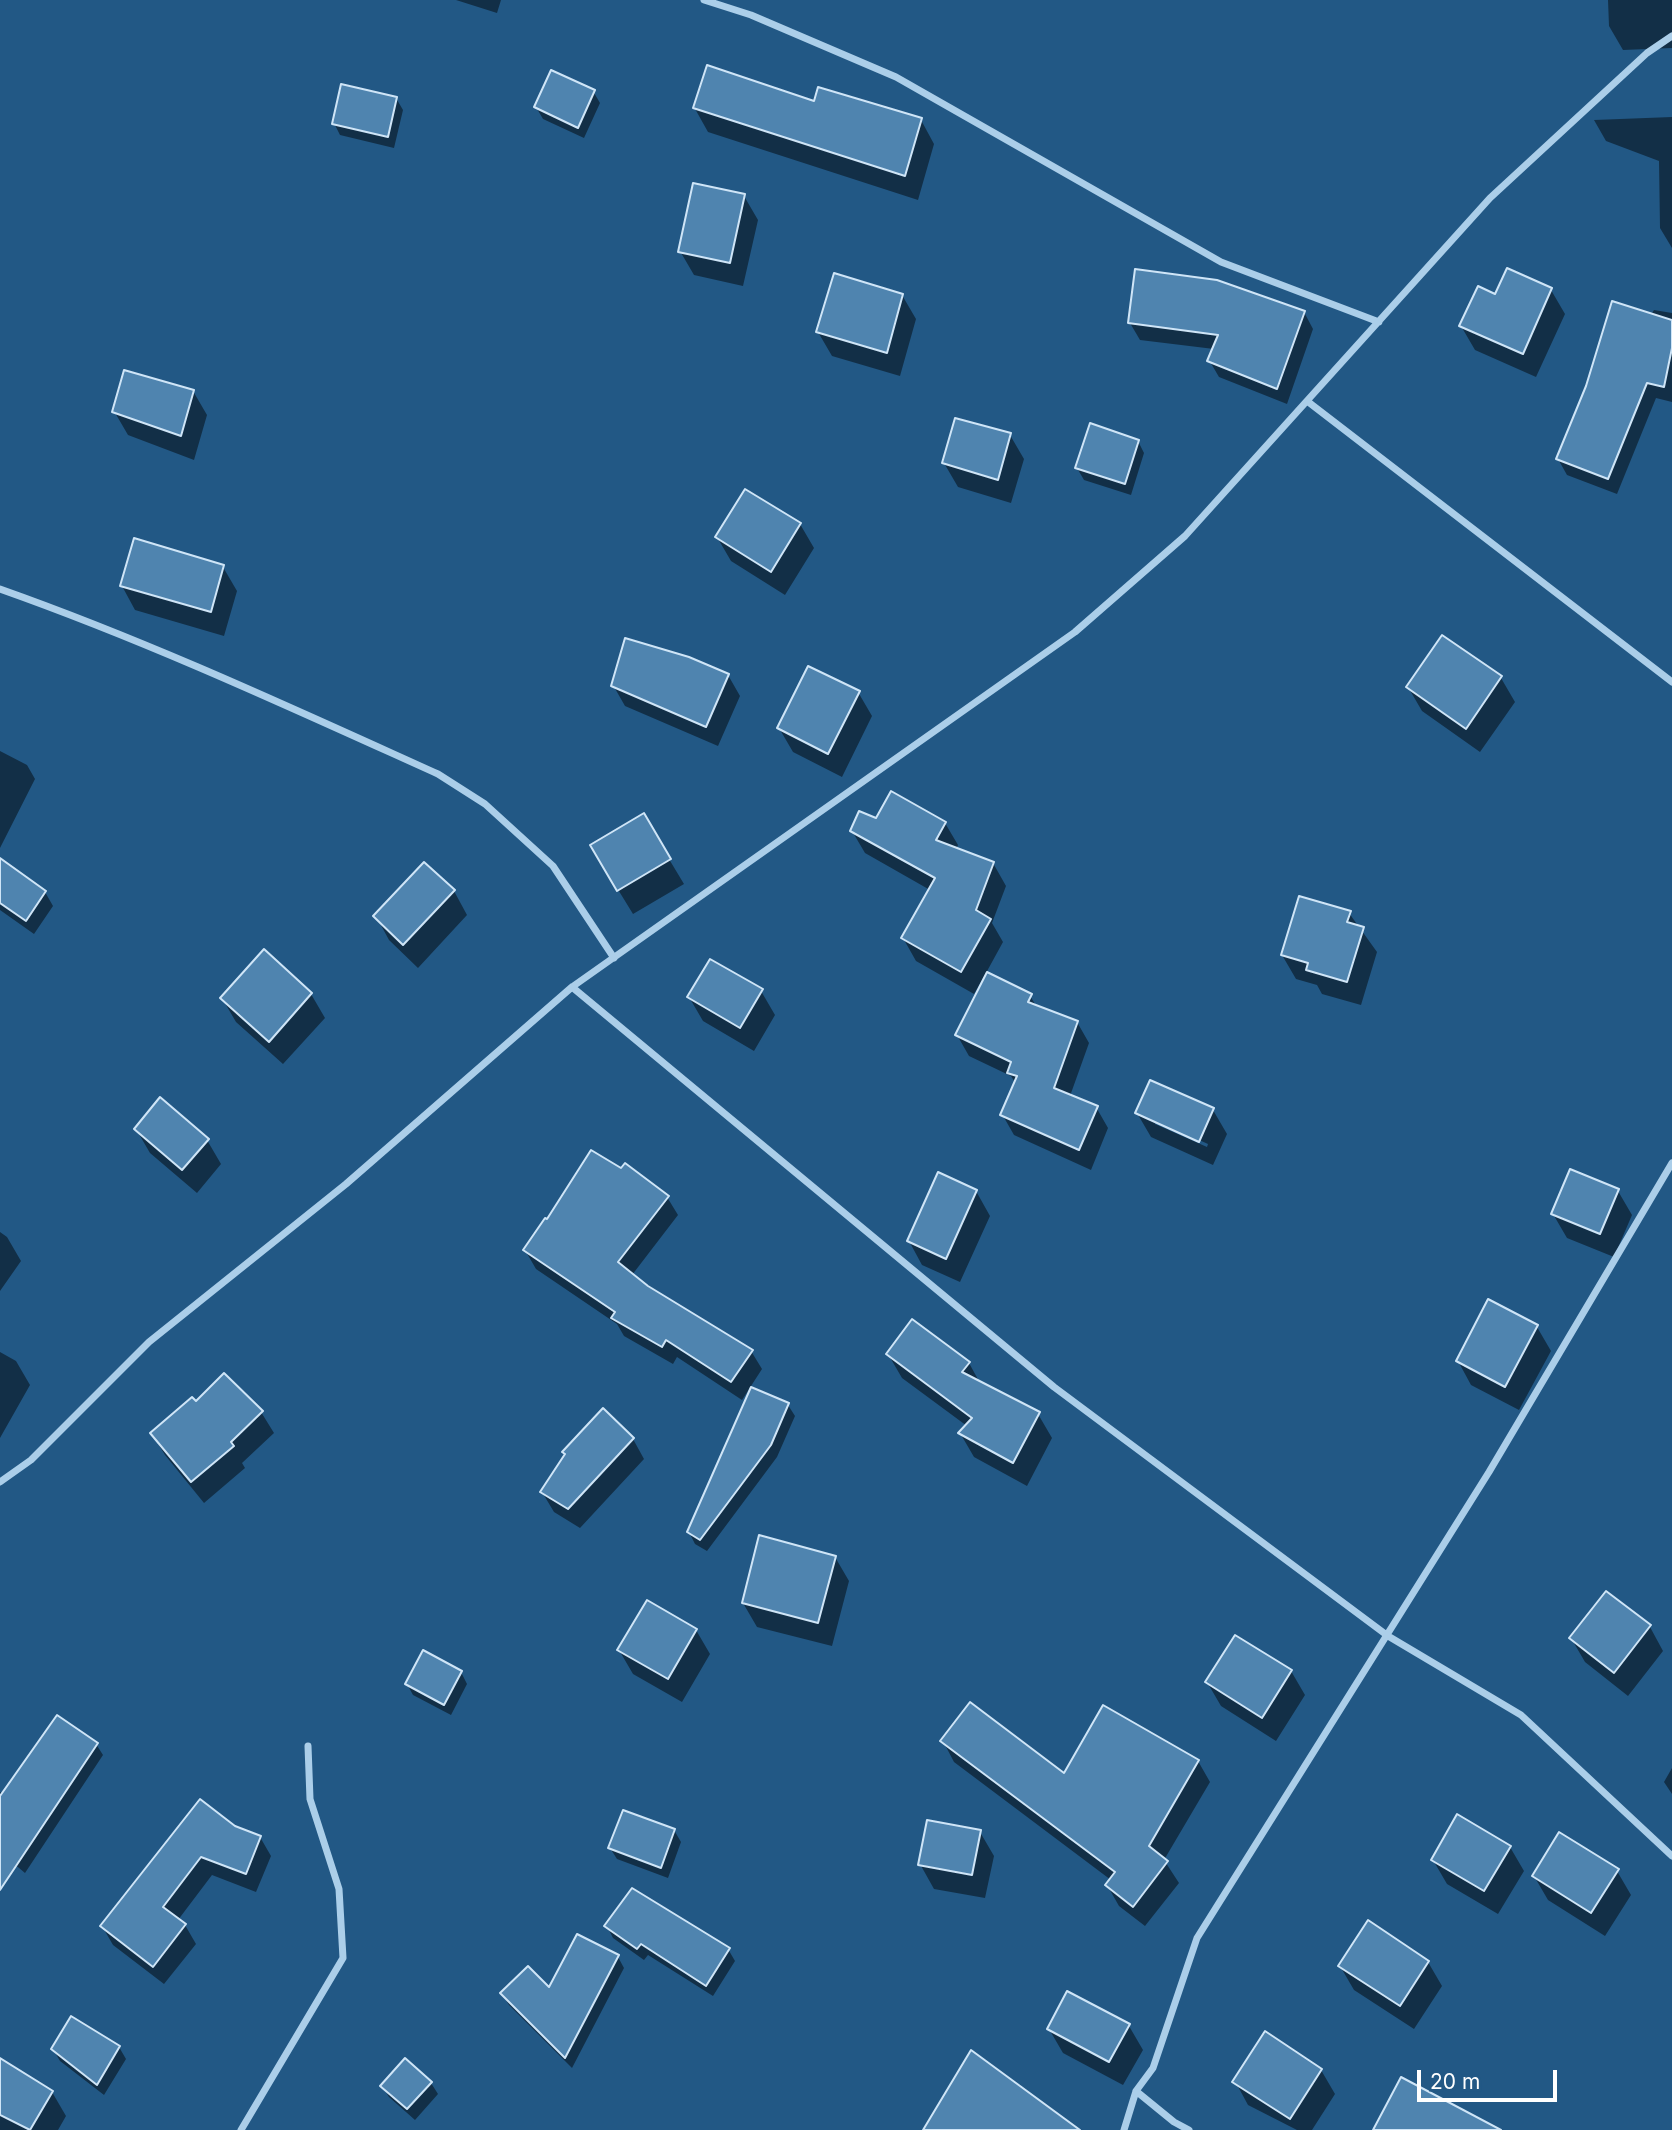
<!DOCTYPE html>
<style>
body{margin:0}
#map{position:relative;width:1672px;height:2130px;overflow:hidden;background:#225885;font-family:Inter,sans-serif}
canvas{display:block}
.scale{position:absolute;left:1417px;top:2070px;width:140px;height:32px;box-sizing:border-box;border:4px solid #fff;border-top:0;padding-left:9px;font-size:21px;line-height:24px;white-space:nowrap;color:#fff;-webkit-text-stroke:5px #225885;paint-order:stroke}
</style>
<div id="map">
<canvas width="1672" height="2130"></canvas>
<div class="scale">20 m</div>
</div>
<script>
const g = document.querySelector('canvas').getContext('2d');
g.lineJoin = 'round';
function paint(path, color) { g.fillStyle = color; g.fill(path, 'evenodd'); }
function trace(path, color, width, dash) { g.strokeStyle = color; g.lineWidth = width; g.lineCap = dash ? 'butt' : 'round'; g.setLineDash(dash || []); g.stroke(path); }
paint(new Path2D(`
 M 456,0 L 501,0 L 497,13 Z
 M 1608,0 L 1672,0 L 1672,48 L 1623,50 L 1609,26 Z
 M 593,91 L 600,103 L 584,138 L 543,119 L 536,107 Z
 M 396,98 L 403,110 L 394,148 L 340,135 L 334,123 Z
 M 815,103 L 921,120 L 934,144 L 918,200 L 708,132 L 694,107 Z
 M 1672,117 L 1672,248 L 1660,228 L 1659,161 L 1606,141 L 1594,120 Z
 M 744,196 L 758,220 L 743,286 L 694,275 L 680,251 Z
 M 1551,290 L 1565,314 L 1536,377 L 1475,350 L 1461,326 L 1496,296 Z
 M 902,295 L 916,319 L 900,376 L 832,356 L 818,332 Z
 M 1654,310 L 1672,313 L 1672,402 L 1656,398 L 1617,494 L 1567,475 L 1558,459 Z
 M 1304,312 L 1313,329 L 1287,404 L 1219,377 L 1209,360 L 1214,349 L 1140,340 L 1130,323 Z
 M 193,391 L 207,415 L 194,460 L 128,435 L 114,411 Z
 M 1010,435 L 1024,459 L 1011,503 L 958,487 L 944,463 Z
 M 1138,441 L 1144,453 L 1131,495 L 1084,480 L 1077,468 Z
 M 800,524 L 814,548 L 785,595 L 731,561 L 717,537 Z
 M 223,567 L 237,591 L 224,636 L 135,610 L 122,586 Z
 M 1442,637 L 1501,678 L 1515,702 L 1480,752 L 1422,711 L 1408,687 Z
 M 728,675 L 740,696 L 718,746 L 625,706 L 613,685 Z
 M 858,692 L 872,716 L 842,777 L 793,752 L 779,728 Z
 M 0,751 L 27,765 L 35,779 L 0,848 Z
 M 643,816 L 684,884 L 633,914 L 606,870 Z
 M 877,820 L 945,823 L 958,845 L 956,849 L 993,863 L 1006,886 L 992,923 L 1003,942 L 986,973 L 1030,996 L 1037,1007 L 1077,1022 L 1089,1043 L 1070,1096 L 1096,1107 L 1108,1128 L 1091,1170 L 1014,1135 L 1002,1114 L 1016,1084 L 1011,1076 L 969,1056 L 957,1035 L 986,979 L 983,978 L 974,994 L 916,961 L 903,938 L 930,890 L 865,853 L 852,831 Z
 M 0,861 L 45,892 L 53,906 L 34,934 L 0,910 Z
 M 454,891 L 467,915 L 418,968 L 389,940 L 376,916 Z
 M 1349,913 L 1377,952 L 1361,1005 L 1322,994 L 1317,985 L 1296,979 L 1282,955 Z
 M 264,952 L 311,994 L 325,1018 L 283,1064 L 236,1022 L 222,998 Z
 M 761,991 L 775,1015 L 754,1051 L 703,1021 L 689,997 Z
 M 1213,1110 L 1227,1134 L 1213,1165 L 1151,1137 L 1137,1113 ZM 1155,1120 L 1208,1144 L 1207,1147 L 1155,1124 Z
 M 136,1129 L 207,1140 L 221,1164 L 197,1193 L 150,1153 Z
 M 976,1191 L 990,1216 L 960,1282 L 922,1265 L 909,1241 Z
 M 1618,1191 L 1632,1215 L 1614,1257 L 1567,1238 L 1553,1214 Z
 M 667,1197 L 678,1215 L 632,1275 L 751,1351 L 762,1369 L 742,1400 L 677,1357 L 673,1364 L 624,1336 L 617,1324 L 536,1269 L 525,1250 Z
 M 0,1232 L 7,1237 L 21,1261 L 0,1291 Z
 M 1537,1327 L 1551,1351 L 1519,1410 L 1471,1385 L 1458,1361 Z
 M 0,1352 L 16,1361 L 30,1385 L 0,1438 Z
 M 888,1354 L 969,1363 L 980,1383 L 1038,1414 L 1052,1438 L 1027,1486 L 974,1457 L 960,1433 L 967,1426 L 902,1378 Z
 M 788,1405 L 795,1416 L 777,1457 L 707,1551 L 695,1544 L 689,1532 Z
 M 603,1411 L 633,1439 L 644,1459 L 580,1528 L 554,1512 L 542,1492 Z
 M 261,1412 L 274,1433 L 242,1463 L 245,1468 L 204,1503 L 165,1455 L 152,1434 Z
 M 835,1557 L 849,1581 L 832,1646 L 757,1627 L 743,1603 Z
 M 1650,1627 L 1663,1651 L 1628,1696 L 1585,1662 L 1571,1638 Z
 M 696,1630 L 710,1654 L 682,1702 L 633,1674 L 619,1650 Z
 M 1291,1671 L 1305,1695 L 1276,1741 L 1221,1706 L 1207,1682 Z
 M 461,1672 L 467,1684 L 451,1715 L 413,1695 L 407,1684 Z
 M 943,1741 L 1064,1775 L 1198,1761 L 1210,1782 L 1164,1860 L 1179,1883 L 1145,1926 L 1119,1906 L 1107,1885 L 1111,1880 L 954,1762 Z
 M 96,1744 L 103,1755 L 25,1873 L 0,1852 L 0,1792 L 4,1794 Z
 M 1672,1768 L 1672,1794 L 1664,1782 Z
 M 234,1827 L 260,1837 L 271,1856 L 256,1892 L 212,1875 L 178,1920 L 185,1925 L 196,1944 L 164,1984 L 113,1945 L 102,1926 Z
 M 674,1830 L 681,1842 L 668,1878 L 617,1859 L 610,1848 Z
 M 980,1832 L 994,1856 L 985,1898 L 934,1889 L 920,1864 Z
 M 1510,1847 L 1524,1871 L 1498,1914 L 1447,1884 L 1433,1860 Z
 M 1617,1871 L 1631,1895 L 1605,1936 L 1548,1900 L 1534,1876 Z
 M 607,1926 L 728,1949 L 735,1961 L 713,1996 L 648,1955 L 644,1960 L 613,1938 Z
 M 618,1957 L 624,1968 L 572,2068 L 509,2005 L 502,1994 L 549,1990 Z
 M 1428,1962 L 1442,1986 L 1414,2029 L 1354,1990 L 1340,1966 Z
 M 1129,2026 L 1143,2050 L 1123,2085 L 1063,2053 L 1049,2029 Z
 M 119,2047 L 126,2059 L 104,2095 L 60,2061 L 53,2049 Z
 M 1321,2070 L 1335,2094 L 1312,2130 L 1297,2130 L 1248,2105 L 1235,2081 Z
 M 0,2074 L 52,2092 L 66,2116 L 58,2130 L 0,2130 Z
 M 431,2083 L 438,2094 L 415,2120 L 389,2097 L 382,2086 Z`), '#0007');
const building = new Path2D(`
 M 707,65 L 814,101 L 818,87 L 922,118 L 905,176 L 693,108 Z
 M 551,70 L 595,90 L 578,128 L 534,107 Z
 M 341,84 L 397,97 L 388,137 L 332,124 Z
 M 693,183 L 745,194 L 730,263 L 678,252 Z
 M 1507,268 L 1552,288 L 1523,354 L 1459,326 L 1478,286 L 1495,294 Z
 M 1135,269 L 1217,280 L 1305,311 L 1277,389 L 1207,361 L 1218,335 L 1128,323 Z
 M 834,273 L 903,294 L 887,353 L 816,332 Z
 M 1612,301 L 1672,320 L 1672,348 L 1664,387 L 1647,383 L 1608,479 L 1556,459 L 1586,386 Z
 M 124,370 L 194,390 L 181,436 L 112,412 Z
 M 955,418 L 1011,433 L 998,480 L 942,463 Z
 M 1090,423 L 1139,440 L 1125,484 L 1075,468 Z
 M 745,489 L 801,523 L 771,572 L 715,537 Z
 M 134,538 L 224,565 L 211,612 L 120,586 Z
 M 1442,635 L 1502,676 L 1466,729 L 1406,687 Z
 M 625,638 L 689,657 L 729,674 L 706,727 L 611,686 Z
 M 808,666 L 860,691 L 828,754 L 777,728 Z
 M 891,791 L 946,822 L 936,840 L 994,862 L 976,910 L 991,919 L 961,972 L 901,938 L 935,878 L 850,831 L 859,811 L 876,818 Z
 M 644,813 L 671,859 L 617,891 L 590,845 Z
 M 0,858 L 46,891 L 26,921 L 0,903 Z
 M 424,862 L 455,890 L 403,945 L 373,916 Z
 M 1299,896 L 1351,911 L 1347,922 L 1364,927 L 1347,982 L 1306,970 L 1308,963 L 1281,955 Z
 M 264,949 L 312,993 L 269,1042 L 220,998 Z
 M 710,959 L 763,989 L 740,1028 L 687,997 Z
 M 987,972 L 1032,994 L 1028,1002 L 1078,1021 L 1054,1088 L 1098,1106 L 1079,1150 L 1000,1115 L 1017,1076 L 1007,1073 L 1011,1062 L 955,1035 Z
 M 1150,1080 L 1214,1108 L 1199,1142 L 1135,1113 Z
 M 160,1097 L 209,1139 L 182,1170 L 134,1129 Z
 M 591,1150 L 621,1168 L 625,1163 L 669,1196 L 618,1262 L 648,1286 L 753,1350 L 731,1382 L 666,1340 L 662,1347 L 611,1318 L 615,1312 L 523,1250 L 545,1218 L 547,1219 Z
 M 1570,1169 L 1619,1189 L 1600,1234 L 1551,1214 Z
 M 938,1172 L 977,1190 L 946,1259 L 907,1241 Z
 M 1488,1299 L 1538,1325 L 1505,1387 L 1456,1361 Z
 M 912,1319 L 970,1362 L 962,1372 L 1040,1412 L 1013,1463 L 958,1433 L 972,1418 L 886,1354 Z
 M 224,1373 L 263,1411 L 231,1442 L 234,1446 L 191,1482 L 150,1433 L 192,1397 L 196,1401 Z
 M 751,1387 L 789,1403 L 771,1445 L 700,1540 L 687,1532 Z
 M 603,1408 L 634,1438 L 568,1509 L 540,1492 L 565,1454 L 562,1452 Z
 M 759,1535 L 836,1556 L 818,1623 L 742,1603 Z
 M 1606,1591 L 1651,1625 L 1614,1673 L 1569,1638 Z
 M 647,1600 L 697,1629 L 668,1679 L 617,1650 Z
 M 1235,1635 L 1292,1670 L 1262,1718 L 1205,1682 Z
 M 423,1650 L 462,1671 L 444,1705 L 405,1684 Z
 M 970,1702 L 1064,1773 L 1103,1705 L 1199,1760 L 1149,1846 L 1168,1861 L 1133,1907 L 1105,1885 L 1115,1872 L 940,1741 Z
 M 57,1715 L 98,1743 L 0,1890 L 0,1796 Z
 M 200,1799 L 235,1826 L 261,1836 L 246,1874 L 201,1857 L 163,1907 L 186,1924 L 153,1967 L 100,1926 Z
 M 623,1810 L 675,1829 L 661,1868 L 608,1848 Z
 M 1457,1814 L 1511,1846 L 1484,1891 L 1431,1860 Z
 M 927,1820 L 981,1830 L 972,1875 L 918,1865 Z
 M 1559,1832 L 1619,1869 L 1591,1913 L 1532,1876 Z
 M 632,1888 L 730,1948 L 706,1986 L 641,1944 L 637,1949 L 604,1926 Z
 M 1368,1920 L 1429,1961 L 1400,2006 L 1338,1966 Z
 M 577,1934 L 619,1955 L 565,2058 L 500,1993 L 528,1966 L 549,1987 Z
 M 1067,1991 L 1130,2024 L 1109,2062 L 1047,2029 Z
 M 71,2016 L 120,2046 L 97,2085 L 51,2049 Z
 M 1265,2031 L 1322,2069 L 1290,2119 L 1232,2082 Z
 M 971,2050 L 1080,2130 L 923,2130 Z
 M 0,2058 L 53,2091 L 30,2130 L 0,2115 Z
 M 405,2058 L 432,2082 L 407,2109 L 380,2086 Z
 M 1401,2077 L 1501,2130 L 1373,2130 Z`);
paint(building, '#4f84af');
trace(building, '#cfe5f7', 2);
trace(new Path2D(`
 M 704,0 L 751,15 L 896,77 L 1221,262 L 1379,322
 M 1307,401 L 1672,682
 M 0,589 C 150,642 294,709 438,774 L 485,804 L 553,866 L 614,958
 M 572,987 L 1054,1387 L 1388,1636 L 1521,1715 L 1672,1856
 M 0,1482 L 31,1460 L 149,1342 L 346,1184 L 572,987 L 1075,632 L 1185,536 L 1490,198 L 1647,53 L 1672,36
 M 1136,2091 L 1174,2122 L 1189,2130
 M 241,2130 L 343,1958 L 339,1889 L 310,1799 L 308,1746
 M 1124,2130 L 1136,2091 L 1153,2068 L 1197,1938 L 1489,1472 L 1672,1163`), '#abcee9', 7);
</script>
